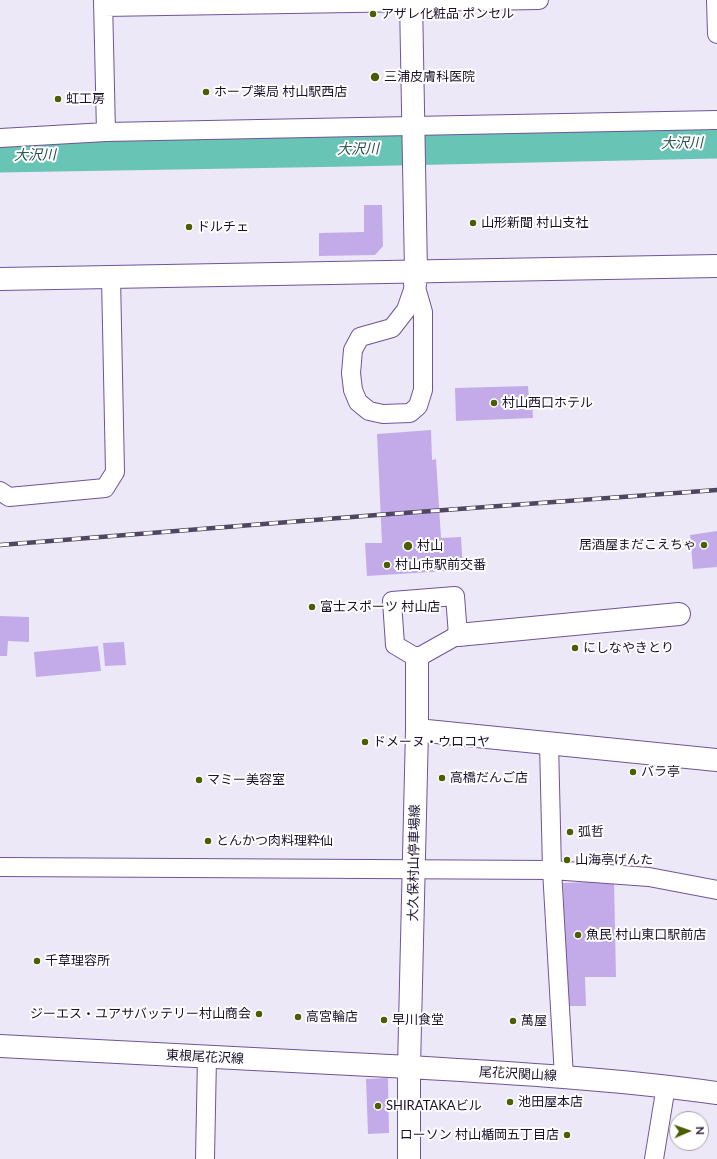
<!DOCTYPE html>
<meta charset="utf-8">
<style>
body{margin:0}
#map{position:relative;width:717px;height:1159px;overflow:hidden;background:#ede8f7;font-family:Lato,sans-serif}
canvas{display:block}
.north{position:absolute;left:669px;top:1111px;width:40px;height:40px;box-sizing:border-box;background:#fff;border:1px solid #a49faa;border-radius:50%;rotate:88deg;font-size:11px;font-weight:700;line-height:16px;text-align:center;color:#1b102a}
.north::after{content:'';display:block;margin:auto;width:14px;height:18px;background:#4c5e03;clip-path:polygon(50% 0,100% 100%,50% 72%,0 100%)}
</style>
<div id="map">
<canvas width="717" height="1159"></canvas>
<div class="north">N</div>
</div>
<script>
const g = document.querySelector('canvas').getContext('2d');
g.lineJoin = 'round';
function trace(path, color, width, dash) { g.strokeStyle = color; g.lineWidth = width; g.lineCap = dash ? 'butt' : 'round'; g.setLineDash(dash || []); g.stroke(path); }
function paint(path, color) { g.fillStyle = color; g.fill(path, 'evenodd'); }
function label(font, color, halo, rows, align = 'center') {
  g.font = font + ' Lato,"Noto Sans JP",sans-serif'; g.lineWidth = 4; g.setLineDash([]); g.textBaseline = 'middle'; g.strokeStyle = halo; g.fillStyle = color; for (const [text, x, y, turn = 0] of rows) {
    g.save(); g.translate(x, y); g.rotate((+turn || 0) * Math.PI / 180); g.textAlign = isNaN(turn) ? turn : align; if (halo) g.strokeText(text, 0, 0); g.fillText(text, 0, 0); g.restore();
  }
}
trace(new Path2D(`
 M 0,156 L 351,150 L 717,142`), '#68c5b6', 33);
paint(new Path2D(`
 M 364,205 L 382,205 L 383,246 L 375,255 L 319,256 L 319,233 L 364,232 Z
 M 528,386 L 529,402 L 532,401 L 533,418 L 456,421 L 455,388 Z
 M 431,430 L 432,460 L 436,459 L 441,538 L 461,537 L 463,570 L 367,576 L 365,543 L 382,543 L 377,434 Z
 M 717,531 L 717,567 L 693,569 L 690,535 Z
 M 0,616 L 29,617 L 29,642 L 8,641 L 7,656 L 0,656 Z
 M 124,642 L 126,665 L 105,666 L 103,643 Z
 M 98,646 L 101,671 L 36,677 L 34,652 Z
 M 614,881 L 616,977 L 585,977 L 586,1006 L 566,1006 L 563,883 Z
 M 388,1078 L 389,1133 L 368,1134 L 366,1079 Z`), '#c3abea');
const street = new Path2D(`
 M 103,0 L 106,132
 M 716,0 L 717,34
 M 103,7 L 539,0
 M 0,138 L 106,132 L 717,120
 M 415,284 L 423,312 L 423,390 L 418,406 L 410,413 L 383,414 L 369,411 L 358,402 L 353,390 L 351,373 L 353,350 L 360,337 L 392,328 L 406,310 Z
 M 0,491 L 9,497 L 105,488 L 115,472 L 111,277
 M 455,596 L 458,635 L 417,658 L 395,645 L 392,601 Z
 M 549,743 L 552,870 L 564,1077
 M 0,867 L 552,870 L 649,877 L 717,890
 M 205,1159 L 207,1057
 M 654,1159 L 666,1086`);
const secondary = new Path2D(`
 M 411,0 L 416,272 L 415,284
 M 0,279 L 717,266
 M 458,635 L 679,614
 M 417,730 L 717,760
 M 0,1046 L 409,1067 L 417,730 L 417,658`);
const primary = new Path2D(`
 M 409,1159 L 409,1067 C 512,1073 615,1079 717,1093`);
trace(street, '#705496', 20);
trace(secondary, '#705496', 24);
trace(primary, '#705496', 24);
trace(street, '#fff', 18);
trace(secondary, '#fff', 22);
trace(primary, '#fff', 22);
const rail = new Path2D(`
 M 0,545 L 377,515 L 717,490`);
trace(rail, '#50475e', 4.5);
trace(rail, '#fff', 3, [9]);
for (const [x, y, r, color] of [
 [373,14,4,"#4c5e03"],
 [375,77,5,"#4c5e03"],
 [206,92,4,"#4c5e03"],
 [58,99,4,"#4c5e03"],
 [473,223,4,"#4c5e03"],
 [189,227,4,"#4c5e03"],
 [494,403,4,"#4c5e03"],
 [704,545,4,"#4c5e03"],
 [408,546,5,"#4c5e03"],
 [387,565,4,"#4c5e03"],
 [312,607,4,"#4c5e03"],
 [575,648,4,"#4c5e03"],
 [365,742,4,"#4c5e03"],
 [633,772,4,"#4c5e03"],
 [442,778,4,"#4c5e03"],
 [199,780,4,"#4c5e03"],
 [570,832,4,"#4c5e03"],
 [208,841,4,"#4c5e03"],
 [567,860,4,"#4c5e03"],
 [578,935,4,"#4c5e03"],
 [37,961,4,"#4c5e03"],
 [259,1014,4,"#4c5e03"],
 [298,1017,4,"#4c5e03"],
 [384,1020,4,"#4c5e03"],
 [513,1021,4,"#4c5e03"],
 [510,1102,4,"#4c5e03"],
 [378,1106,4,"#4c5e03"],
 [567,1135,4,"#4c5e03"]
]) { const dot = new Path2D(); dot.arc(x, y, r, 0, 2 * Math.PI); g.fillStyle = color; g.fill(dot); trace(dot, '#fff', 1.5); }
label('13px', '#1b102a', '#fff', [
 ["アザレ化粧品 ポンセル",381,14],
 ["三浦皮膚科医院",384,77],
 ["ホープ薬局 村山駅西店",214,92],
 ["虹工房",66,99],
 ["山形新聞 村山支社",481,223],
 ["ドルチェ",197,227],
 ["村山西口ホテル",502,403],
 ["居酒屋まだこえちゃ",696,545,"right"],
 ["村山",417,546],
 ["村山市駅前交番",395,565],
 ["富士スポーツ 村山店",320,607],
 ["にしなやきとり",583,648],
 ["ドメーヌ・ウロコヤ",373,742],
 ["バラ亭",641,772],
 ["高橋だんご店",450,778],
 ["マミー美容室",207,780],
 ["弧哲",578,832],
 ["とんかつ肉料理粋仙",216,841],
 ["山海亭げんた",575,860],
 ["魚民 村山東口駅前店",586,935],
 ["千草理容所",45,961],
 ["ジーエス・ユアサバッテリー村山商会",251,1014,"right"],
 ["高宮輪店",306,1017],
 ["早川食堂",392,1020],
 ["萬屋",521,1021],
 ["池田屋本店",518,1102],
 ["SHIRATAKAビル",386,1106],
 ["ローソン 村山楯岡五丁目店",559,1135,"right"]
], 'left');
label('13px', '#1b102a', '#fff', [
 ["大久保村山停車場線",414,863,-89],
 ["東根尾花沢線",205,1057,3],
 ["尾花沢関山線",518,1074,3]
]);
label('italic 14px', '#254f49', '#fff', [
 ["大沢川",682,143,-1],
 ["大沢川",358,149,-1],
 ["大沢川",35,155,-1]
]);
</script>
